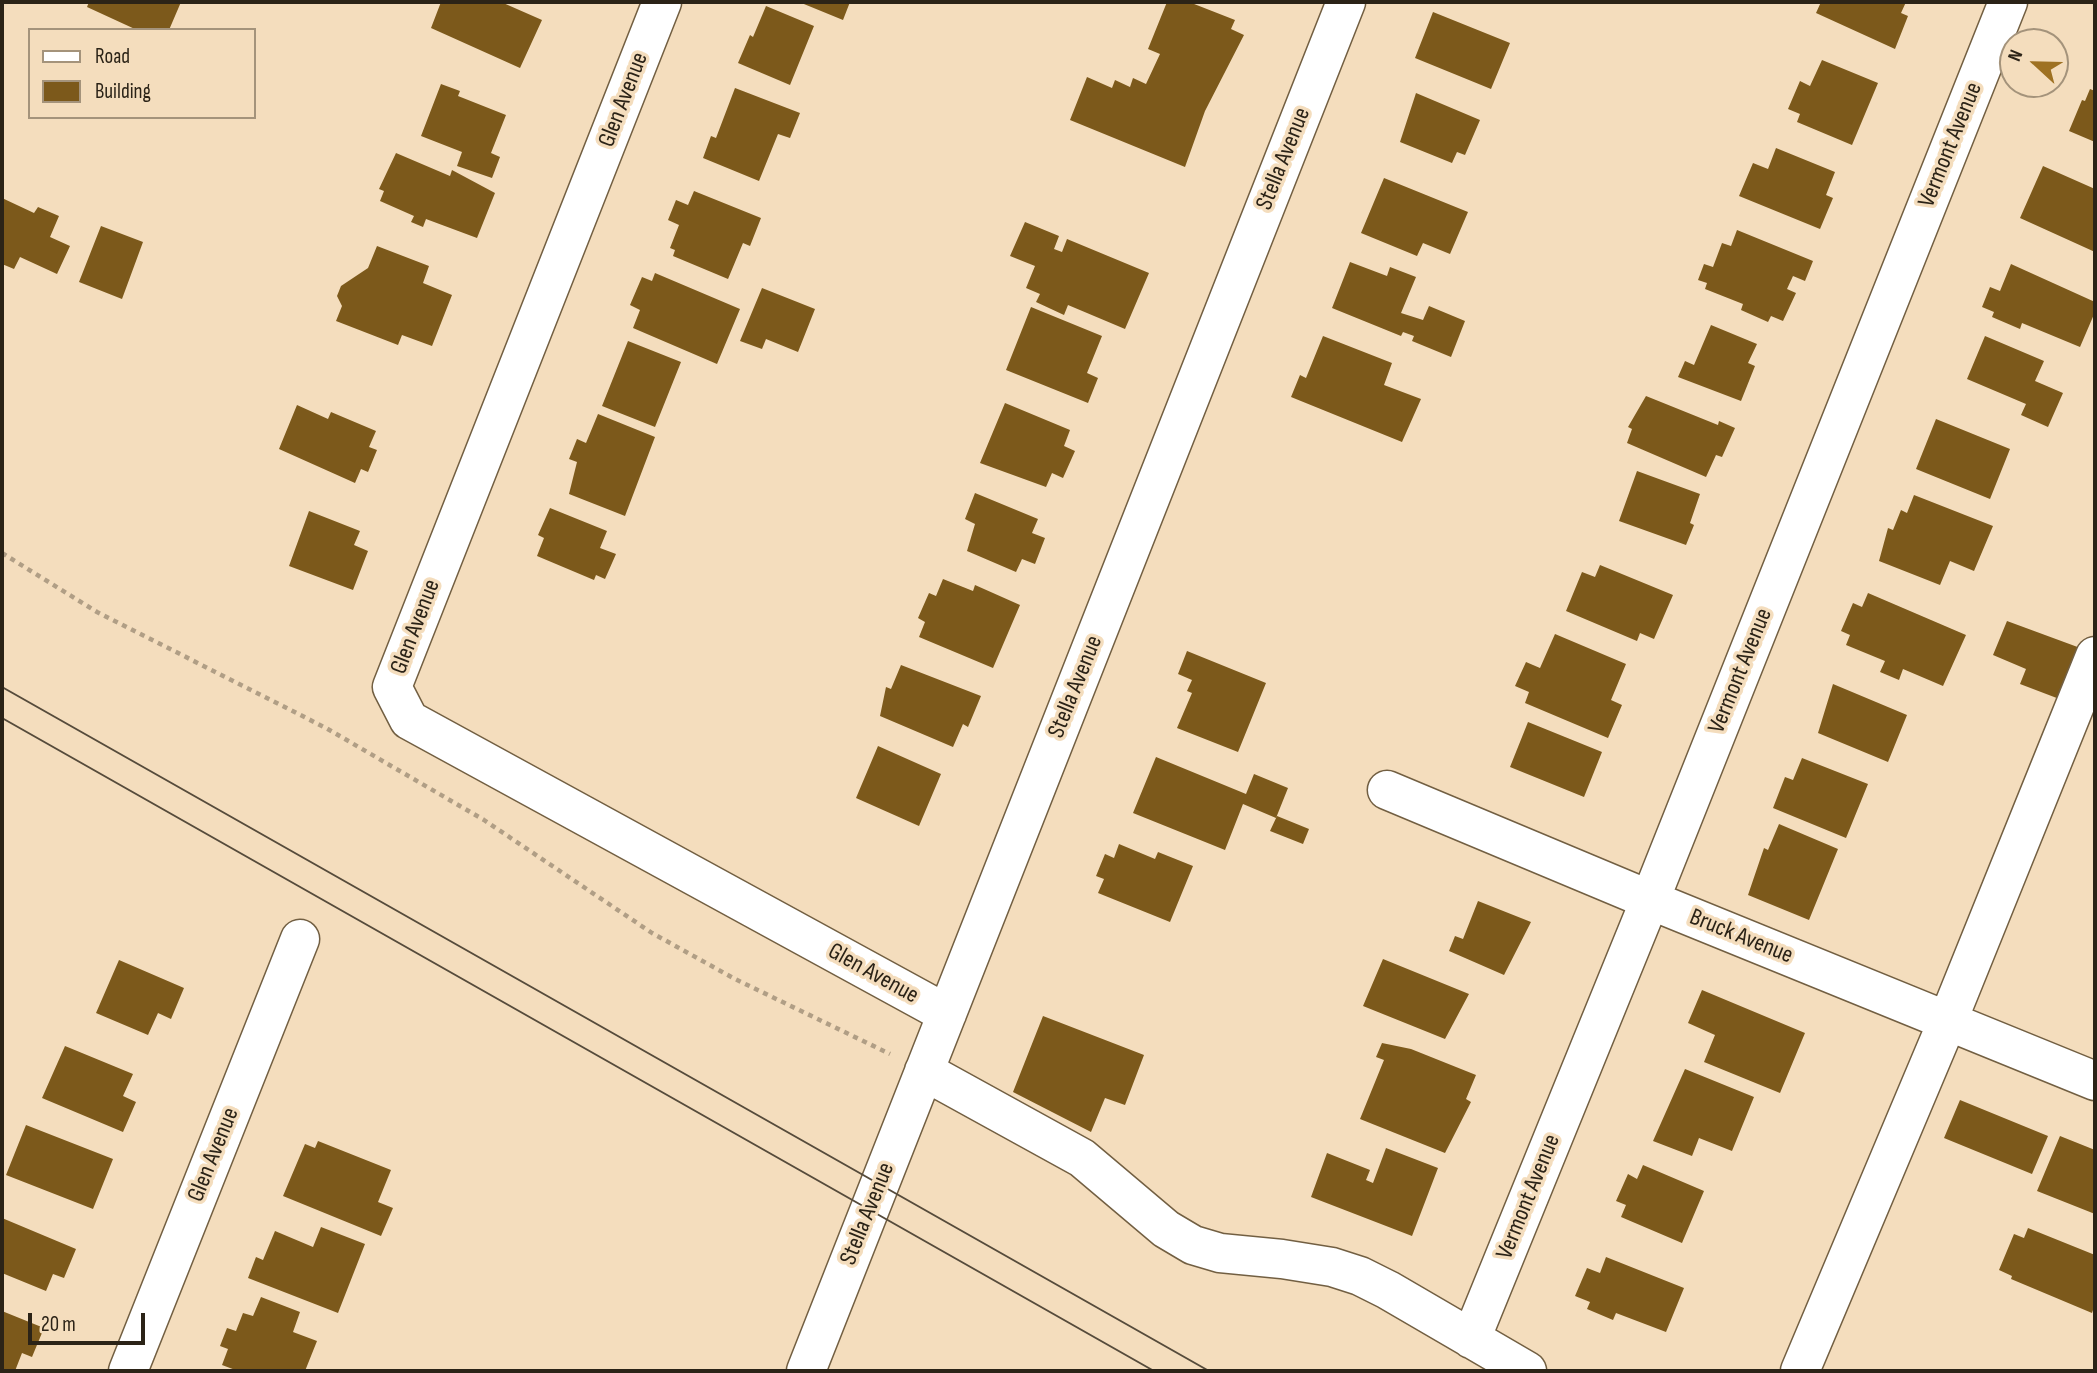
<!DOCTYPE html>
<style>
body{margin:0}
#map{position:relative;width:2097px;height:1373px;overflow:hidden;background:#f4ddbd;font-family:"Sofia Sans Condensed",sans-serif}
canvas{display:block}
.frame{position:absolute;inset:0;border:4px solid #2b2317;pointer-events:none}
.legend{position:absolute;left:28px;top:28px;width:228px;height:91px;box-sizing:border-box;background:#f4ddbd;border:2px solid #a4937b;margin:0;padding:9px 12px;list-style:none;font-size:21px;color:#2b2317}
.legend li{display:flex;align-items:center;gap:14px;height:35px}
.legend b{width:35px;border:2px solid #a4937b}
.north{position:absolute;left:1999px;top:28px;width:70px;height:70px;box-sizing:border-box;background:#f4ddbd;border:2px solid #a4937b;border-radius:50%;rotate:292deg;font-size:19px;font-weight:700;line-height:28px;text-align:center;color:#2b2317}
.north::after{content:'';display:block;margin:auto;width:24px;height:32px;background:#9e7122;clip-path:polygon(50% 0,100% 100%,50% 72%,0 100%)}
.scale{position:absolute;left:28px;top:1313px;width:117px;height:32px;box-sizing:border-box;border:4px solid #2b2317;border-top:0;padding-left:9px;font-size:21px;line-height:24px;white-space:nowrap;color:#2b2317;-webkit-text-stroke:5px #f4ddbd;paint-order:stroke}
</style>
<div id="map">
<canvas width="2097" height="1373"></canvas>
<div class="frame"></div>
<ul class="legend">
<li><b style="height:9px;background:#fff"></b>Road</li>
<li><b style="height:19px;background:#7c591b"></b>Building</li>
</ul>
<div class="north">N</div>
<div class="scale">20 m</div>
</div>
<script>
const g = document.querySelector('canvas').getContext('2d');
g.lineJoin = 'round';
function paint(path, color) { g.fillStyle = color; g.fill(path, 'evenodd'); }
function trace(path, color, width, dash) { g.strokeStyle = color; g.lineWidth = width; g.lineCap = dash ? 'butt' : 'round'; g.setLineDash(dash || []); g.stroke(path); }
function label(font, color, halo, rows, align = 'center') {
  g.font = font + ' "Sofia Sans Condensed",sans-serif'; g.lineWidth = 7; g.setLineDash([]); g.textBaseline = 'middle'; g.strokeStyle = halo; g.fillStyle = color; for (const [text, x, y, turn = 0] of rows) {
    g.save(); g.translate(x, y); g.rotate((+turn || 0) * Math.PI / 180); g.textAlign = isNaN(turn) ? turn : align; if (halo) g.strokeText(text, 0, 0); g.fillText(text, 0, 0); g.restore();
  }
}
paint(new Path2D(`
 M 89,2 L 181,2 L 169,30 L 137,30 L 87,7 Z
 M 441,2 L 501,2 L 542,20 L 520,68 L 431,28 Z
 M 799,2 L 850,2 L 843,20 Z
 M 1167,2 L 1189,2 L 1235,20 L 1231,29 L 1244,35 L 1205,111 L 1185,167 L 1070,120 L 1087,77 L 1112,88 L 1115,80 L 1130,87 L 1133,78 L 1146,84 L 1160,54 L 1148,49 Z
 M 1821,2 L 1906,2 L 1901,13 L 1908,16 L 1895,49 L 1816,13 Z
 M 766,6 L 814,26 L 790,85 L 738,63 L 750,35 L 753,37 Z
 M 1433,12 L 1510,43 L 1491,89 L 1415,58 Z
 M 1822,60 L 1878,83 L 1852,145 L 1797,122 L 1800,114 L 1788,109 L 1800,81 L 1810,86 Z
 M 441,84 L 460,91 L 458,96 L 506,115 L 491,153 L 500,157 L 492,178 L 457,166 L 462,152 L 421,136 Z
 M 735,88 L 800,113 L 790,138 L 778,134 L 759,181 L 703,158 L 711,136 L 716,138 Z
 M 2090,89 L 2095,91 L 2095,142 L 2069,131 L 2082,100 L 2085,101 Z
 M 1416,93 L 1480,120 L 1465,155 L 1457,152 L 1452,163 L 1400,142 Z
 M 1776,148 L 1835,172 L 1826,195 L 1833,198 L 1820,229 L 1739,196 L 1753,163 L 1768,169 Z
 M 396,153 L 450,176 L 452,170 L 495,193 L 477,238 L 426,219 L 423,227 L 411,222 L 414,216 L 380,201 L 384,191 L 379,189 Z
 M 2043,166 L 2095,189 L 2095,252 L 2020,218 Z
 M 1384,178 L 1468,212 L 1450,254 L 1423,243 L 1417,256 L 1361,233 Z
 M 694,191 L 761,218 L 750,246 L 743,243 L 728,279 L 673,256 L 675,250 L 670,248 L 679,225 L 668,220 L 676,200 L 688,205 Z
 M 2,198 L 34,213 L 38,207 L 59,216 L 50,237 L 70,246 L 57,274 L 20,257 L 14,269 L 2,264 Z
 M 1025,222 L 1059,236 L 1054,249 L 1062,252 L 1067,239 L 1149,273 L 1125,329 L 1068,305 L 1064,315 L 1036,302 L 1040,294 L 1026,288 L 1035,266 L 1010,256 Z
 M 101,226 L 143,242 L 122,299 L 79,282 Z
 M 1737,230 L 1813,261 L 1805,281 L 1793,276 L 1787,289 L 1796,293 L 1783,321 L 1771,316 L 1768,322 L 1741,310 L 1743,304 L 1705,289 L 1707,283 L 1698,280 L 1704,264 L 1713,267 L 1722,243 L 1731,246 Z
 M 377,246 L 429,266 L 423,283 L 452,295 L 432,346 L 402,335 L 398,345 L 336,321 L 342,306 L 337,296 L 341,286 L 368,268 Z
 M 1350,262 L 1387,276 L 1390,267 L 1416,277 L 1401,313 L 1423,320 L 1429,306 L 1465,321 L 1451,357 L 1412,341 L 1414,336 L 1403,332 L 1401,336 L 1332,308 Z
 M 2011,264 L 2095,302 L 2095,312 L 2080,347 L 2022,323 L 2020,329 L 1992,317 L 1994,312 L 1982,307 L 1990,287 L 2000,291 Z
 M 655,273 L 740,309 L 717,364 L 633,328 L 640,310 L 630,305 L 642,277 L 652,281 Z
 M 762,288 L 815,309 L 798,352 L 766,339 L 762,349 L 740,341 Z
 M 1031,307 L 1102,336 L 1087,373 L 1098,378 L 1088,403 L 1006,370 Z
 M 1711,325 L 1757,344 L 1748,363 L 1755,366 L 1741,401 L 1678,377 L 1685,361 L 1694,365 Z
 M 1323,336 L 1392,363 L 1384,385 L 1421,399 L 1402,442 L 1291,397 L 1300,375 L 1306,378 Z
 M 1985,336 L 2044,361 L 2035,381 L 2063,393 L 2048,427 L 2021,415 L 2026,404 L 1967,379 Z
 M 628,341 L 681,362 L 655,427 L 602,406 Z
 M 1646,396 L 1718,425 L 1719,421 L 1735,428 L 1722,457 L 1716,455 L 1706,477 L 1627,443 L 1632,429 L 1628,427 Z
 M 1005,403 L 1070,430 L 1064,446 L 1075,451 L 1063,478 L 1052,473 L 1046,487 L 980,463 Z
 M 297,405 L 328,419 L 331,412 L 376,431 L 369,447 L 377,450 L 368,472 L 361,469 L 355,483 L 279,449 Z
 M 598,414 L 655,437 L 625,516 L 569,494 L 577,462 L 569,459 L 577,439 L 586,443 Z
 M 1936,419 L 2010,449 L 1990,499 L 1916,469 Z
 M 1637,471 L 1700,494 L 1690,523 L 1694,525 L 1686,545 L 1619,521 Z
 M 975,493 L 1038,519 L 1032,533 L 1045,538 L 1035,564 L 1022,559 L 1016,572 L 967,551 L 975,524 L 965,519 Z
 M 1914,495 L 1993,526 L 1974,571 L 1950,561 L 1940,585 L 1879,561 L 1888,528 L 1893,530 L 1901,510 L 1907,513 Z
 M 550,508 L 607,531 L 600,548 L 616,554 L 605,579 L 596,575 L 594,580 L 537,556 L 544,538 L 538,535 Z
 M 309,511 L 360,531 L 354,545 L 368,551 L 353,590 L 289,566 Z
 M 1600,565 L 1673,595 L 1654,639 L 1640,633 L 1637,641 L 1566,611 L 1582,572 L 1595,577 Z
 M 943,579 L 973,591 L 975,585 L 1020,605 L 993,668 L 919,637 L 925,622 L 918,618 L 929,593 L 936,596 Z
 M 1868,593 L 1966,635 L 1943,686 L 1903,669 L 1899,680 L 1880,672 L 1885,661 L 1846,645 L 1850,635 L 1841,631 L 1853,603 L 1862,607 Z
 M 2007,621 L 2083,649 L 2062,700 L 2020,684 L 2026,669 L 1993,655 Z
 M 1555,634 L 1626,664 L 1611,700 L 1622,705 L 1608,738 L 1525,703 L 1529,692 L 1515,686 L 1526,662 L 1540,668 Z
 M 1187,651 L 1266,683 L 1238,752 L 1177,728 L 1192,693 L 1187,691 L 1192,680 L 1178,674 Z
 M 901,665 L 981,696 L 968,727 L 963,724 L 953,747 L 880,716 L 886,687 L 891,689 Z
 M 1833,684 L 1907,715 L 1888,762 L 1818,733 Z
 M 1528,722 L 1602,752 L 1584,797 L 1510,767 Z
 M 878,746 L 941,774 L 919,826 L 856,798 Z
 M 1156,757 L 1246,794 L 1254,774 L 1288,788 L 1276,818 L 1243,804 L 1225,850 L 1133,813 Z
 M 1802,758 L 1868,784 L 1846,838 L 1773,808 L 1785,777 L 1793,780 Z
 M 1277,816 L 1309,829 L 1303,844 L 1270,831 Z
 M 1779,824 L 1838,849 L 1809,920 L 1748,895 L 1764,848 L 1768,850 Z
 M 1119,844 L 1155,859 L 1158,852 L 1193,866 L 1170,922 L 1098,893 L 1104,879 L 1096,876 L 1105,854 L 1114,858 Z
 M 1478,901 L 1531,922 L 1504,975 L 1449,951 L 1455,936 L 1463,939 Z
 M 1383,959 L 1469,994 L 1445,1039 L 1363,1006 Z
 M 119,960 L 184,988 L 171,1019 L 158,1013 L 148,1035 L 96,1013 Z
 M 1702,990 L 1805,1033 L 1780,1093 L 1704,1062 L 1715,1035 L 1688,1023 Z
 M 1043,1016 L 1144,1055 L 1125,1105 L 1105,1098 L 1091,1132 L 1013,1092 Z
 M 1382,1043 L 1411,1049 L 1476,1075 L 1466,1099 L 1471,1102 L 1445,1153 L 1360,1119 L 1384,1060 L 1376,1057 Z
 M 65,1046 L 133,1074 L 123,1096 L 136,1102 L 123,1132 L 42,1098 Z
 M 1685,1069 L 1754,1097 L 1732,1151 L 1699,1138 L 1692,1156 L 1653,1141 Z
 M 1960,1100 L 2048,1136 L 2032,1174 L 1944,1138 Z
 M 26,1125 L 113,1159 L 93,1209 L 6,1175 Z
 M 2060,1136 L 2095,1150 L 2095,1214 L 2037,1191 Z
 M 318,1141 L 391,1170 L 378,1202 L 393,1208 L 381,1236 L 283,1196 L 305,1144 L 315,1148 Z
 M 1386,1148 L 1438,1168 L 1412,1236 L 1311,1197 L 1327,1153 L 1370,1170 L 1366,1180 L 1373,1183 Z
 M 1643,1165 L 1704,1191 L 1682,1243 L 1621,1217 L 1626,1205 L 1616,1201 L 1628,1174 L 1637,1179 Z
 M 2,1218 L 76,1249 L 64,1278 L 53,1274 L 46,1291 L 2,1273 Z
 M 321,1227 L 365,1244 L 338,1313 L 248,1278 L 256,1257 L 263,1260 L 275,1231 L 313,1247 Z
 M 2028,1228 L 2095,1255 L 2095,1304 L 2092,1313 L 2011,1279 L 2012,1276 L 1999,1270 L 2014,1234 L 2024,1238 Z
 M 1606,1257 L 1684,1288 L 1666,1332 L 1616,1313 L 1613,1320 L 1587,1309 L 1590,1302 L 1575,1296 L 1587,1268 L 1600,1273 Z
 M 261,1297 L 300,1312 L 293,1332 L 317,1341 L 305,1371 L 238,1371 L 222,1365 L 228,1349 L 220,1346 L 227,1328 L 236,1331 L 243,1313 L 253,1316 Z
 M 2,1311 L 44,1328 L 32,1357 L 22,1353 L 15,1371 L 2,1371 Z`), '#7c591b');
const minor = new Path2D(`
 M 662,2 L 392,687 L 409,720 L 947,1014
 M 1387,790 L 1650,900 L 2095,1081
 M 924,1071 L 1082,1158 L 1166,1229 L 1193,1245 L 1220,1253 L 1282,1259 L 1332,1267 L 1360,1276 L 1388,1290 L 1527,1371
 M 1471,1339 L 1650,900 L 2008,2
 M 128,1371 L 300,939
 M 806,1371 L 1346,2
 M 1800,1371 L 1948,1020 L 2095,656`);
trace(minor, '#725f42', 41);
trace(new Path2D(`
 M 2,553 L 97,612 L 326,728 L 484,820 L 652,933 L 735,979 L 890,1054`), '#b09e85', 4.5, [5, 5]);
trace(minor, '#fff', 38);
trace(new Path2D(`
 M 2,687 L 1209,1371
 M 2,718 L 1154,1371`), '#564b3b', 2);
label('24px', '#2b2317', '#f4ddbd', [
 ["Glen Avenue",624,100,-69],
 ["Vermont Avenue",1951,145,-68],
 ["Stella Avenue",1284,159,-68],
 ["Glen Avenue",416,627,-69],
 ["Vermont Avenue",1741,671,-68],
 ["Stella Avenue",1076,687,-68],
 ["Bruck Avenue",1741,937,22],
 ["Glen Avenue",873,974,29],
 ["Glen Avenue",214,1155,-68],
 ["Vermont Avenue",1529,1197,-68],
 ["Stella Avenue",868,1214,-68]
]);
</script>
